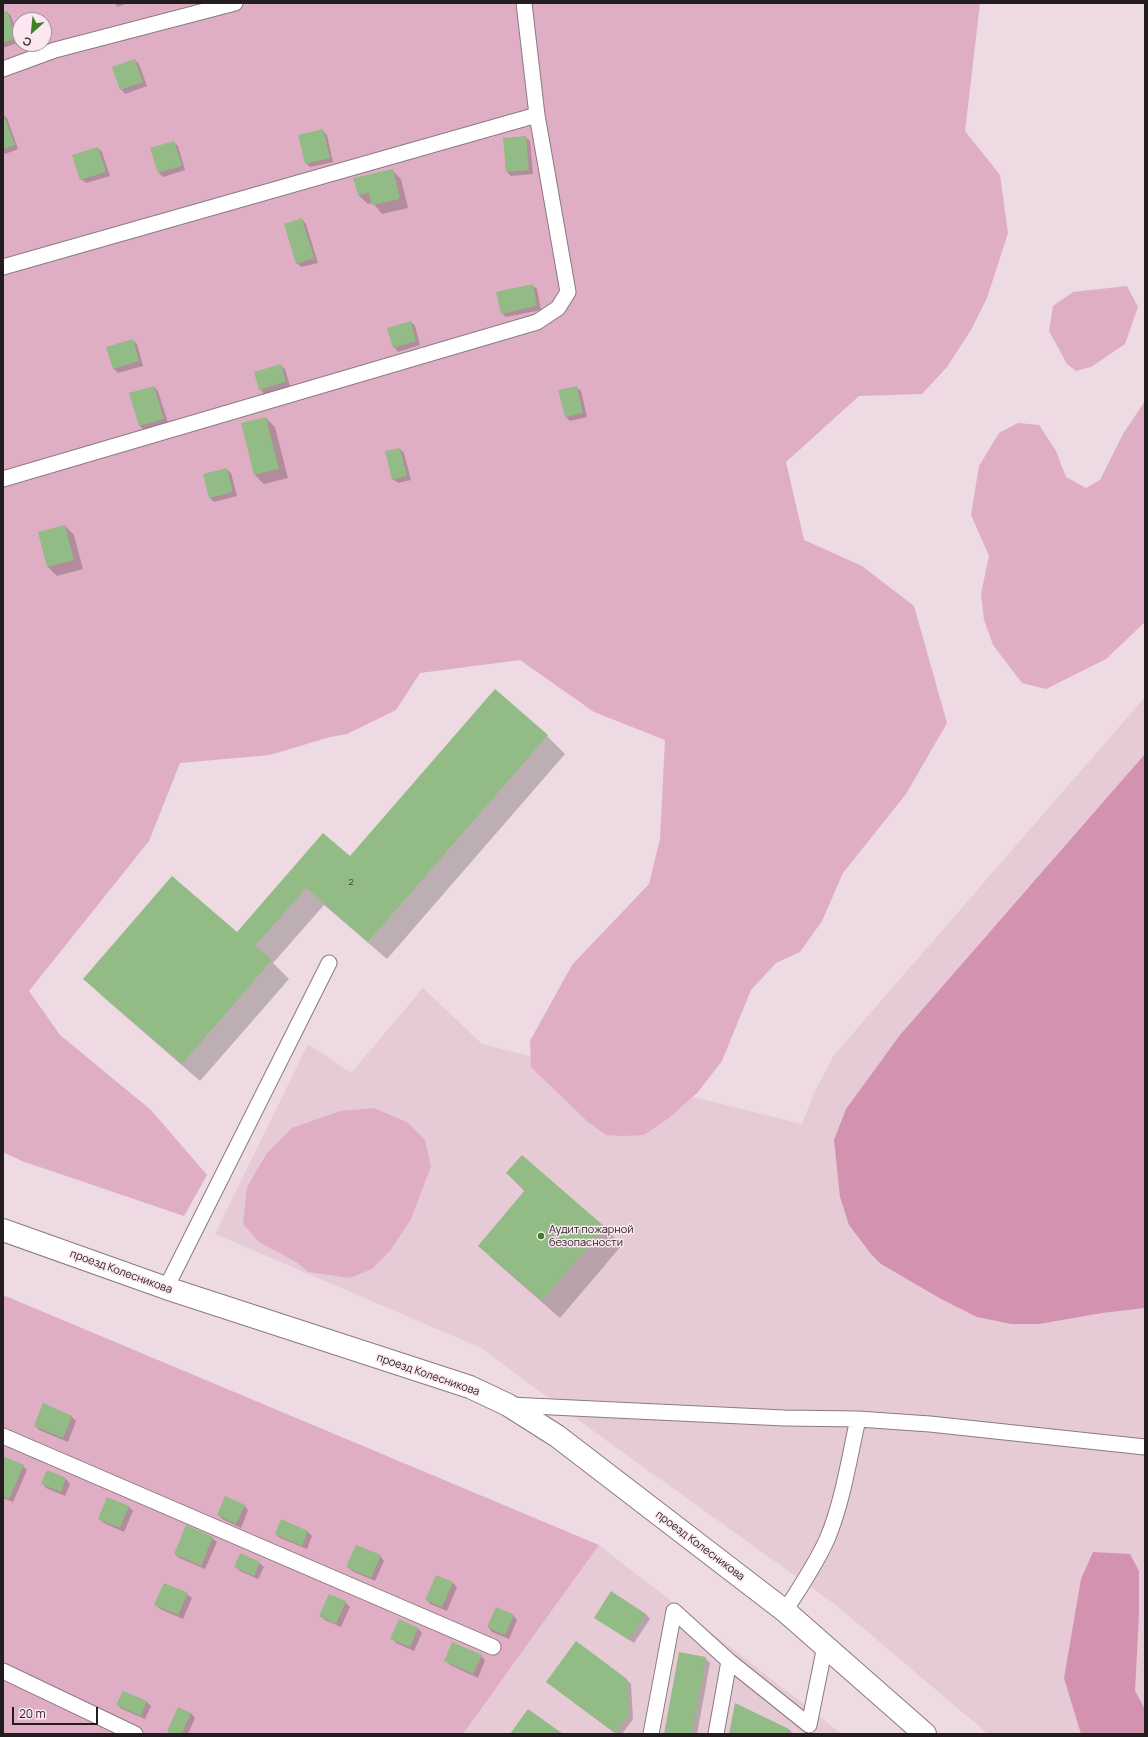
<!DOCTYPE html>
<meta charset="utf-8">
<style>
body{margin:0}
#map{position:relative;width:1148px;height:1737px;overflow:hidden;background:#eddae2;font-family:Manrope,sans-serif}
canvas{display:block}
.frame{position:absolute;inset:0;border:4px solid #241d20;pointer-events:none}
.north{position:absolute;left:12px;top:12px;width:40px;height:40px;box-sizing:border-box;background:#fae7ef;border:1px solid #a4969c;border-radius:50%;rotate:207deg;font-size:11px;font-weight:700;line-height:16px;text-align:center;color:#241d20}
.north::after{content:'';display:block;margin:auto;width:14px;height:18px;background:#3e8224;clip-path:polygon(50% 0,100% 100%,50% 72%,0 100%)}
.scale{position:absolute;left:12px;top:1707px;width:86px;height:18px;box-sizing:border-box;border:2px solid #241d20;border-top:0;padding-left:5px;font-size:12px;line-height:14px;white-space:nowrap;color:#241d20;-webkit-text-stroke:3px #fae7ef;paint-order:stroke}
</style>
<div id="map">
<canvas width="1148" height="1737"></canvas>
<div class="frame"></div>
<div class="north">С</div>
<div class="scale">20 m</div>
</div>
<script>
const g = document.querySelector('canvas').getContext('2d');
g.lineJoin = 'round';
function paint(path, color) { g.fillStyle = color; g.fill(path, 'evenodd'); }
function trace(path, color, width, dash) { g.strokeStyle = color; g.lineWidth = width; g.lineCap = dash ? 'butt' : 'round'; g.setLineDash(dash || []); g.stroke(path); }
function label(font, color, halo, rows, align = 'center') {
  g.font = font + ' Manrope,sans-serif'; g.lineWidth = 3; g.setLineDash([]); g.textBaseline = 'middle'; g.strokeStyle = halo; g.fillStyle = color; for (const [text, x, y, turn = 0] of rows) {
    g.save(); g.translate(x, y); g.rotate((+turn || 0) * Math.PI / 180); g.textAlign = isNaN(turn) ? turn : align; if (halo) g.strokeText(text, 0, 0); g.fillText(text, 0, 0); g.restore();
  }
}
paint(new Path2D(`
 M 1145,697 L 1145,1734 L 988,1734 L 836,1605 L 607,1441 L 481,1348 L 215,1234 L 308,1044 L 351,1073 L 423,988 L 482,1044 L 802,1124 L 814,1093 L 834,1055 Z
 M 599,1545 L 842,1734 L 463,1734 Z`), '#e6cbd6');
paint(new Path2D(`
 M 3,3 L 980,3 L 965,131 L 1000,175 L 1008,233 L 987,298 L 971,330 L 947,367 L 922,394 L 859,396 L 786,462 L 804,540 L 862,566 L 914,606 L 947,723 L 906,794 L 843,873 L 822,921 L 800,952 L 776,963 L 751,990 L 722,1061 L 698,1092 L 669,1118 L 644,1135 L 623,1136 L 606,1135 L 588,1122 L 531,1067 L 530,1041 L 572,965 L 649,884 L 660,839 L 665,740 L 594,712 L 520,660 L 420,673 L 396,710 L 347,734 L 330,737 L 270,755 L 180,763 L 149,841 L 29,991 L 60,1035 L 151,1110 L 207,1175 L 184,1216 L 22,1161 L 3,1152 ZM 20,20 L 44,20 L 44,44 L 20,44 Z
 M 1127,286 L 1138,307 L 1125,344 L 1091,367 L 1076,371 L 1067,364 L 1049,331 L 1053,306 L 1073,292 Z
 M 1145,401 L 1145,622 L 1106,659 L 1046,689 L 1022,683 L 993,645 L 984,620 L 981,594 L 989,556 L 971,515 L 979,466 L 999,433 L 1018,423 L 1039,425 L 1056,451 L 1066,477 L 1086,488 L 1100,480 L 1123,434 Z
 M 374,1108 L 407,1122 L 425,1140 L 431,1166 L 411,1219 L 390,1251 L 372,1269 L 350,1278 L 308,1272 L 298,1263 L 259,1242 L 243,1224 L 247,1187 L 267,1153 L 292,1128 L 340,1111 Z
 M 3,1295 L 599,1545 L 463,1734 L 3,1734 Z`), '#dfaec4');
paint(new Path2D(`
 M 1145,754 L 1145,1308 L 1102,1313 L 1039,1324 L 1011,1324 L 977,1317 L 941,1299 L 881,1264 L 871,1254 L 849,1225 L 840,1197 L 834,1140 L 846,1109 L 900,1035 Z
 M 1093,1552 L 1130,1554 L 1139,1571 L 1139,1614 L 1135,1691 L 1145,1709 L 1145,1734 L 1081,1734 L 1064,1678 L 1081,1579 Z`), '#d492b1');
paint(new Path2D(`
 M 114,3 L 128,3 L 118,7 Z
 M 7,12 L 11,16 L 20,42 L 3,48 L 3,13 Z
 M 135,60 L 139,64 L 147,86 L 125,94 L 121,89 Z
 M 3,114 L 7,118 L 18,149 L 5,154 L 3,152 Z
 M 322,130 L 327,135 L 333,162 L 310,167 L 306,163 Z
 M 525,137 L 530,141 L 533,174 L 511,176 L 507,172 Z
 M 173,142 L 178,146 L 185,170 L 163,177 L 159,173 L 152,149 Z
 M 98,148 L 102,152 L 110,176 L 86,183 L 81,179 Z
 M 392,170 L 401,179 L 408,208 L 382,214 L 373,203 L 368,204 L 358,195 Z
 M 302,219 L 306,224 L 318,263 L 301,267 L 297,263 Z
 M 532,285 L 537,289 L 541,310 L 506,317 L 502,313 Z
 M 411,322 L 415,326 L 420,345 L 398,352 L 394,347 Z
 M 132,340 L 137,344 L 143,366 L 118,373 L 114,369 L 107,347 Z
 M 280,365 L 285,369 L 290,386 L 264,394 L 260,389 Z
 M 154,387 L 158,391 L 168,423 L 144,430 L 140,426 L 130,394 Z
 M 576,387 L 581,391 L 587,417 L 570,421 L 566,417 Z
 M 266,418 L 275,427 L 288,478 L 264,484 L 255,475 Z
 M 400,449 L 404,453 L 411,480 L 398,483 L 393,479 Z
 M 226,469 L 231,473 L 237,496 L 214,502 L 210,498 Z
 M 65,526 L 74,535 L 83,569 L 57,576 L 48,567 L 39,533 Z
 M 495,690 L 547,736 L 565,754 L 387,959 L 324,905 L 273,963 L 289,979 L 200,1081 L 102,996 L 84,978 L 237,933 L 350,857 Z
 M 507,1173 L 604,1228 L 622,1245 L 560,1318 L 497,1263 L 479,1245 L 525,1192 Z
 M 43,1405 L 72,1417 L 76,1421 L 68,1442 L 39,1430 L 35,1425 Z
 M 3,1460 L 23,1466 L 27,1470 L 13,1502 L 3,1498 Z
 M 47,1471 L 66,1479 L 70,1484 L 65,1496 L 46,1488 L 42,1483 Z
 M 108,1498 L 129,1507 L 133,1511 L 124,1532 L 104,1523 L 99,1519 Z
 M 244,1505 L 248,1510 L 241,1528 L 222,1519 L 218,1515 Z
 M 281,1521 L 308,1532 L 312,1536 L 307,1549 L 280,1538 L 276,1534 Z
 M 212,1538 L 217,1542 L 205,1569 L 179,1558 L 175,1554 Z
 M 380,1556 L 384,1561 L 375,1581 L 352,1571 L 348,1567 Z
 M 259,1563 L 264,1567 L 258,1579 L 240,1571 L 235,1567 Z
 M 453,1583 L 457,1587 L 447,1611 L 430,1604 L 426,1599 Z
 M 187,1594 L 192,1598 L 183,1619 L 160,1609 L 155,1604 Z
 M 345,1602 L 350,1607 L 341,1627 L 325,1620 L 320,1616 Z
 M 646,1614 L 650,1619 L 634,1643 L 595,1617 Z
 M 513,1615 L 517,1620 L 509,1639 L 492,1632 L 488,1627 Z
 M 399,1620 L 418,1628 L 422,1633 L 414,1651 L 396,1643 L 392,1638 Z
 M 481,1656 L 485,1660 L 478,1678 L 450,1665 L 446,1661 Z
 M 705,1658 L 710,1663 L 697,1734 L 665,1734 Z
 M 627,1680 L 631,1684 L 633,1719 L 622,1734 L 616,1734 L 547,1682 Z
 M 147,1702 L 151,1706 L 145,1719 L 122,1709 L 117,1705 Z
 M 191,1713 L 195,1718 L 188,1734 L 171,1734 L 168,1731 Z
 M 789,1729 L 793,1734 L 730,1734 Z`), '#0003');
paint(new Path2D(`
 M 7,11 L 16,38 L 3,43 L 3,12 Z
 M 135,59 L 143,82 L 120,90 L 112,67 Z
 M 3,113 L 15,145 L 3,149 Z
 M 323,129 L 330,158 L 305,164 L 298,135 Z
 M 526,136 L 529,170 L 506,172 L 503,138 Z
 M 174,141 L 182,166 L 158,173 L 150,148 Z
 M 98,147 L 106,172 L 80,180 L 72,155 Z
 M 393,169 L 400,199 L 372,205 L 369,193 L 358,195 L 353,178 Z
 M 302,218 L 314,258 L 296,264 L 284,224 Z
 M 533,284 L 537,306 L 501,314 L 496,292 Z
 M 411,321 L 416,341 L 393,348 L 387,328 Z
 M 133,339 L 139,361 L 113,369 L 106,347 Z
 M 281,364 L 286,382 L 259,390 L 254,372 Z
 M 154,386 L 164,419 L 139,426 L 129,393 Z
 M 577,386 L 583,413 L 565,417 L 558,390 Z
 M 266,417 L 279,469 L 254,475 L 241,423 Z
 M 400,448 L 407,476 L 392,480 L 385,451 Z
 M 227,468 L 233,492 L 209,498 L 203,474 Z
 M 65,525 L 74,560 L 47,567 L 38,532 Z
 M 495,689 L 548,735 L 368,942 L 306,888 L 255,946 L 272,960 L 182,1064 L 83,979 L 172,876 L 237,932 L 323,833 L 350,856 Z
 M 522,1155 L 605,1227 L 542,1301 L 478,1246 L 525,1190 L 506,1173 Z
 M 43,1403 L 72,1416 L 63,1438 L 34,1426 Z
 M 3,1456 L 24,1465 L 9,1499 L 3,1496 Z
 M 47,1470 L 66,1478 L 61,1492 L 41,1484 Z
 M 225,1496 L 245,1505 L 236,1524 L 217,1515 Z
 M 107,1497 L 129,1506 L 120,1528 L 98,1519 Z
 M 281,1519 L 308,1531 L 302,1546 L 275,1534 Z
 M 186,1525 L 213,1537 L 201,1566 L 174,1554 Z
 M 356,1545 L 381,1555 L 371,1578 L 346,1567 Z
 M 240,1553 L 260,1562 L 254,1576 L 234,1567 Z
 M 436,1575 L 453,1582 L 442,1607 L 425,1600 Z
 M 164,1583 L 188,1593 L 178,1615 L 154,1605 Z
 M 611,1591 L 646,1614 L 629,1640 L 594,1618 Z
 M 329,1594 L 346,1601 L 336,1624 L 319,1616 Z
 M 496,1607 L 514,1615 L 505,1635 L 487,1627 Z
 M 399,1619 L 418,1628 L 410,1647 L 390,1639 Z
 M 576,1641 L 627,1679 L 629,1714 L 615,1733 L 546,1682 Z
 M 452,1642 L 482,1655 L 473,1674 L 444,1661 Z
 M 679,1652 L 706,1657 L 692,1734 L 664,1734 Z
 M 123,1691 L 147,1701 L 141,1716 L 116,1705 Z
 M 735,1703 L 789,1729 L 788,1734 L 729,1734 Z
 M 178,1707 L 191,1713 L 182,1734 L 173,1734 L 167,1731 Z
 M 528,1709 L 563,1734 L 510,1734 Z`), '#92bb85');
const lane = new Path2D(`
 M 3,69 L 55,50 L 235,3
 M 3,267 L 537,115
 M 3,479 L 537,322 L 558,308 L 568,292 L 537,115 L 524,3
 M 166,1288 L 329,963
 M 510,1405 L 784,1418 L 858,1419 L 930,1424 L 1145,1447
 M 3,1436 L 493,1647
 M 674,1611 L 729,1661 L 809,1725 L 825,1646
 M 785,1611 C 800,1587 817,1563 828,1537 C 843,1500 849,1459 858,1419
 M 3,1671 L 135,1734
 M 651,1734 L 674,1611
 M 716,1734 L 729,1661`);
const street = new Path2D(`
 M 3,1230 L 166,1288 L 470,1387 L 508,1405 L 557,1436 L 785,1611 L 925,1734`);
trace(lane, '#8b7a81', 17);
trace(street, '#8b7a81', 24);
trace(lane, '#fff', 15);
trace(street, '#fff', 22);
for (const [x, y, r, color] of [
 [541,1236,4,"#3e8224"]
]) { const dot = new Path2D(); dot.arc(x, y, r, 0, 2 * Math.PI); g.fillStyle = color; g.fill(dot); trace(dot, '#fae7ef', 1.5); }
label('9px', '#404439', null, [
 ["2",351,882]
]);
label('11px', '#241d20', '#fae7ef', [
 ["Аудит пожарной",549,1230],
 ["безопасности",549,1243]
], 'left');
label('11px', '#241d20', '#fae7ef', [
 ["проезд Колесникова",121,1272,20],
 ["проезд Колесникова",428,1375,19],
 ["проезд Колесникова",700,1546,37]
]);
</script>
